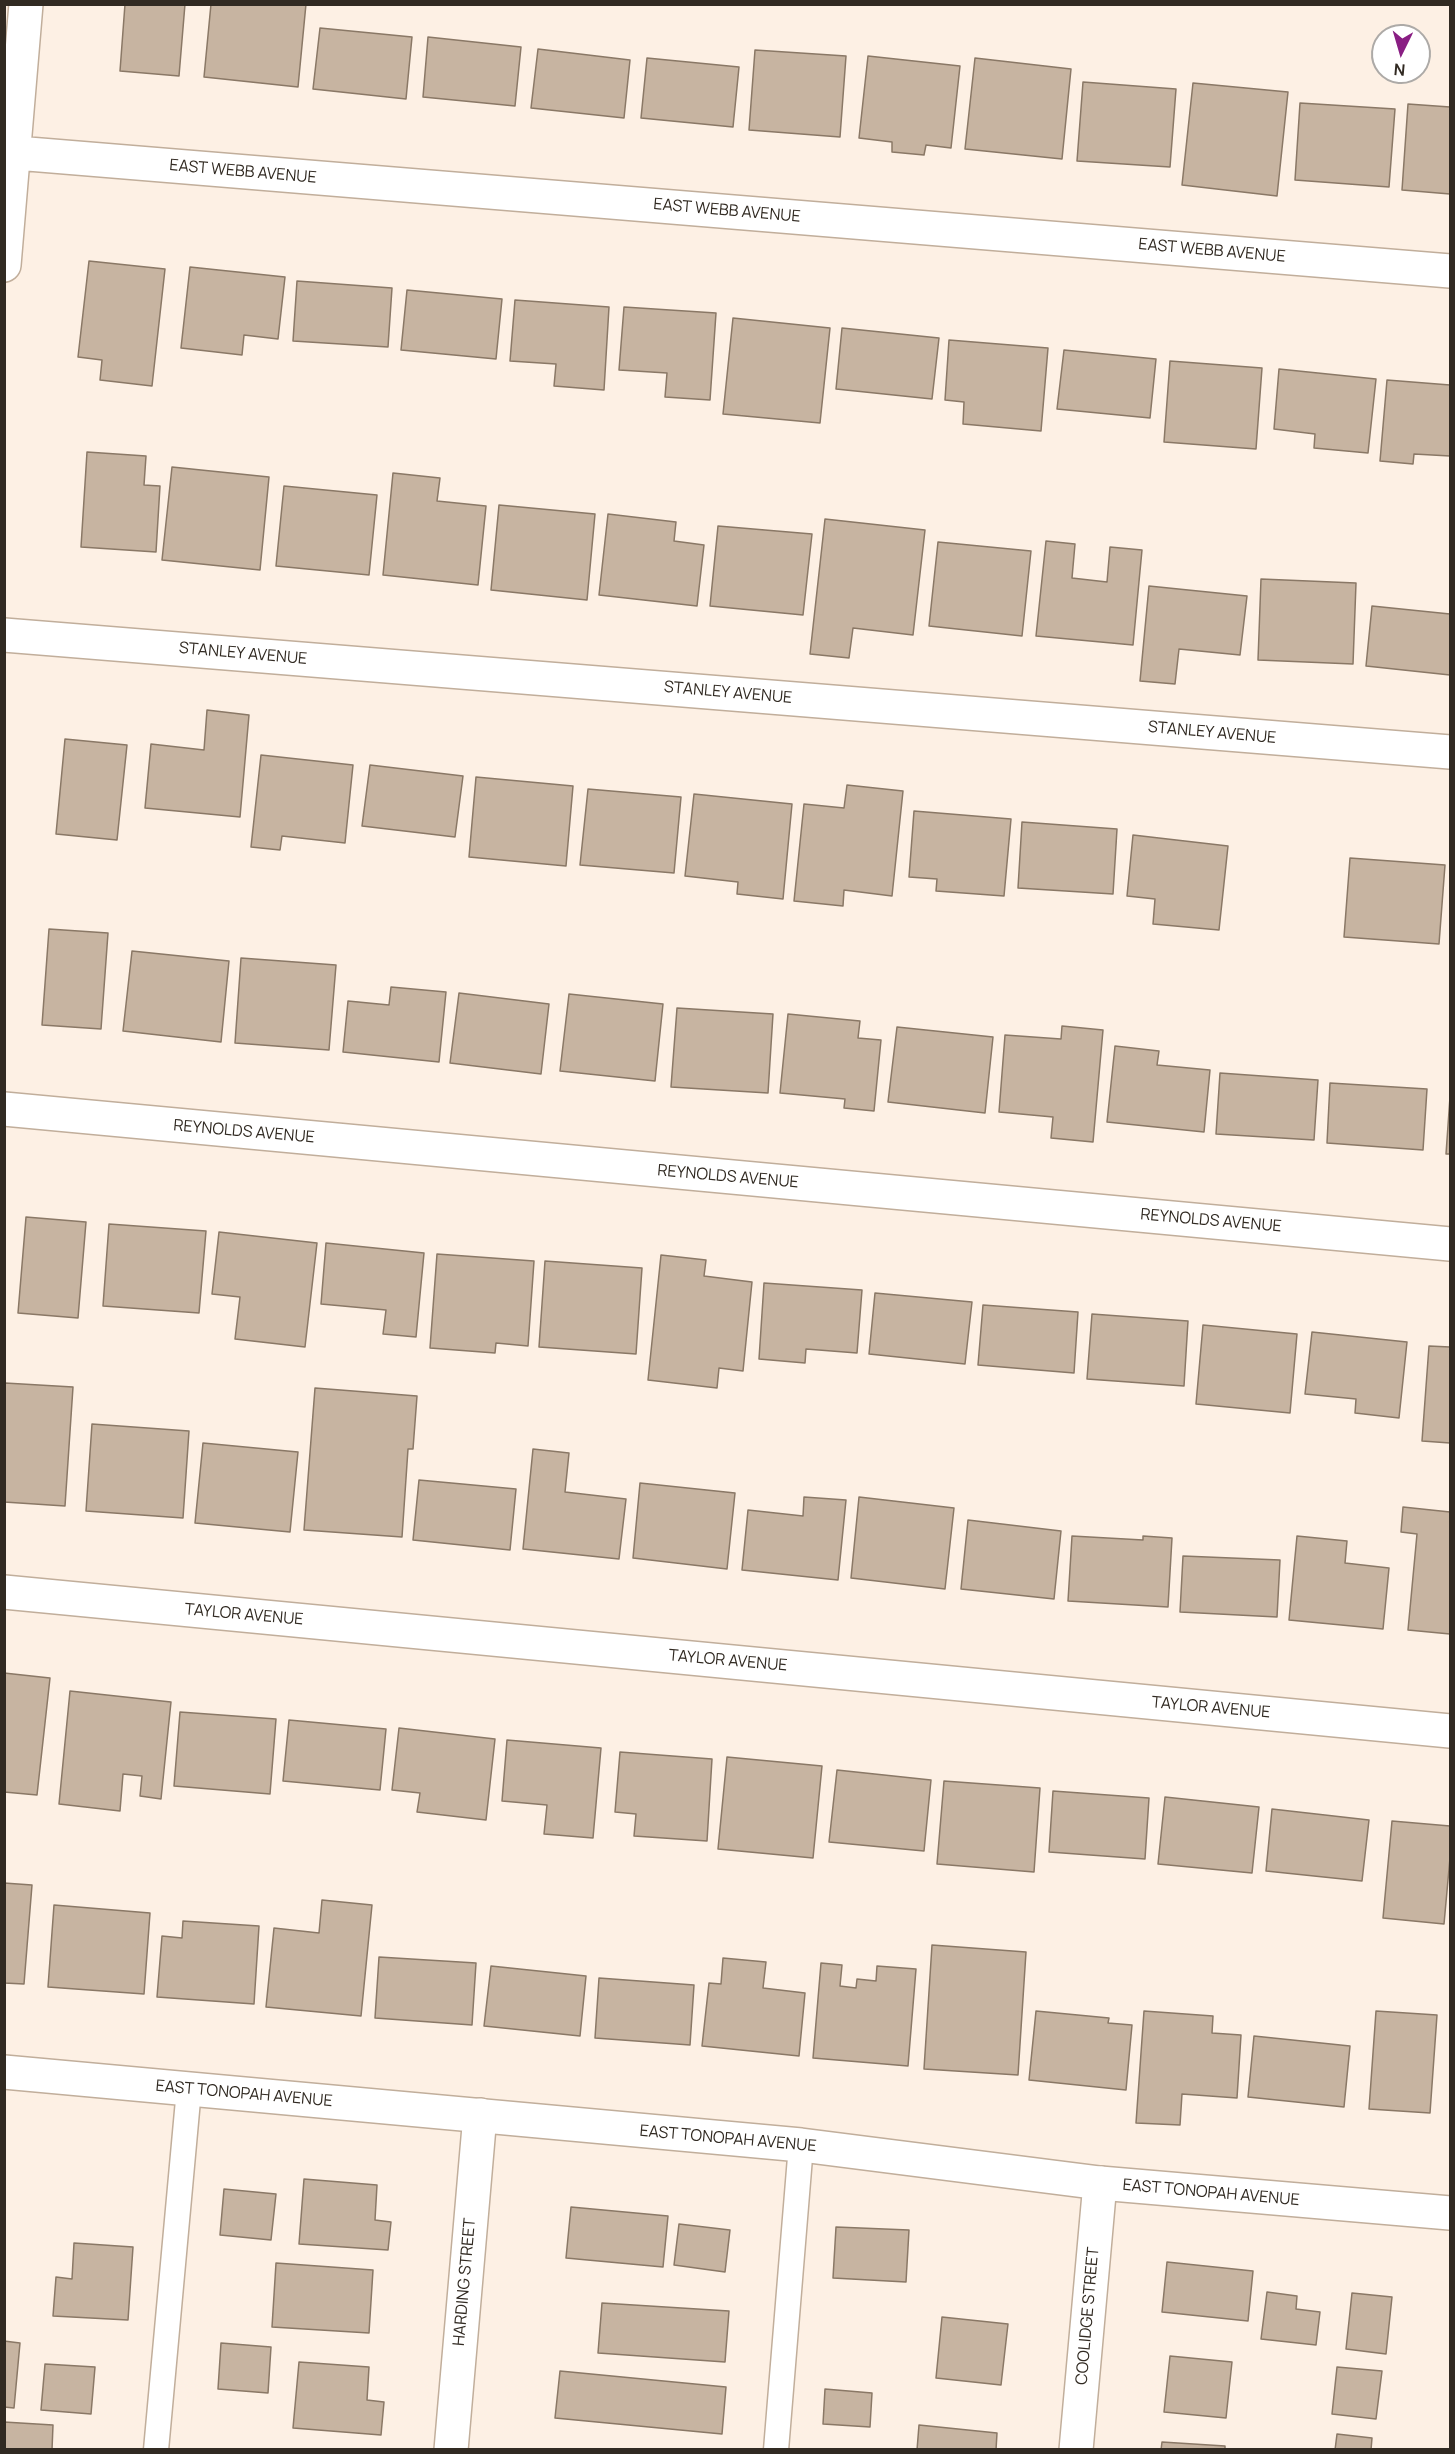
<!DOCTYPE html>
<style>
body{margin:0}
#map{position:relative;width:1455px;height:2454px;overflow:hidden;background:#fdf0e4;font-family:Manrope,sans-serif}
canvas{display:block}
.frame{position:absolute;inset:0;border:6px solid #312a22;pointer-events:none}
.north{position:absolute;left:1371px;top:24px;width:60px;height:60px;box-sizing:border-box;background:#fff;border:2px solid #adaaa7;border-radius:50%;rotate:185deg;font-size:16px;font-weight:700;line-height:24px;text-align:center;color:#312a22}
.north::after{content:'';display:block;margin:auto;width:21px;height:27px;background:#891e83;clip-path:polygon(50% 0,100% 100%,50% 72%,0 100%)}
</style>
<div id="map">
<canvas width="1455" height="2454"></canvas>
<div class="frame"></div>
<div class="north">N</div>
</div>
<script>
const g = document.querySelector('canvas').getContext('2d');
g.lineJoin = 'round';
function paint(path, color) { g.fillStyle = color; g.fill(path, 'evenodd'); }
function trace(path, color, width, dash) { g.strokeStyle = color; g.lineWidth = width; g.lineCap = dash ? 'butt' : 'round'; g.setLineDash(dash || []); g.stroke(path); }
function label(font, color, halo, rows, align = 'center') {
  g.font = font + ' Manrope,sans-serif'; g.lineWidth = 4.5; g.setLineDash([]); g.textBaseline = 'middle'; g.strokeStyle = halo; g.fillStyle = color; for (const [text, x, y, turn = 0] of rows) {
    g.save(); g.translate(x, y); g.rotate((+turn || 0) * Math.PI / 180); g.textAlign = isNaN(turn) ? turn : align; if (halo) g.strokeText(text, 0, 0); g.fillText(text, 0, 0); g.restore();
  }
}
const building = new Path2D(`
 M 125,4 L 185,4 L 179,76 L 120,71 Z
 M 211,4 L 306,4 L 298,87 L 204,77 Z
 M 320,28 L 412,37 L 406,99 L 313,89 Z
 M 428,37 L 521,47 L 515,106 L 423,97 Z
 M 538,49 L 630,60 L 624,118 L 531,108 Z
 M 755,50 L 846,56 L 840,137 L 749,130 Z
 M 868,56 L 960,66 L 951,148 L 926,145 L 924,155 L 892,152 L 892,142 L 859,138 Z
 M 647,58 L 739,67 L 733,127 L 641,118 Z
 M 975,58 L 1071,69 L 1062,159 L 965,149 Z
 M 1083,82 L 1176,89 L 1170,167 L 1077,161 Z
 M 1193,83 L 1288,92 L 1277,196 L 1182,185 Z
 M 1300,103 L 1395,109 L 1389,187 L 1295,180 Z
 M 1408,104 L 1450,107 L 1450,194 L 1402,190 Z
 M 89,261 L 165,269 L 152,386 L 100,380 L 102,360 L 78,357 Z
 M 190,267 L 285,277 L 278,339 L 244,335 L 242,355 L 181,348 Z
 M 297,281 L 392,288 L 388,347 L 293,341 Z
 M 407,290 L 502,299 L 496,359 L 401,350 Z
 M 515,300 L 609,307 L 604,390 L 554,386 L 556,364 L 510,361 Z
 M 624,307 L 716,313 L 710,400 L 665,397 L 667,373 L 619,370 Z
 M 733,318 L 830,328 L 820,423 L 723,414 Z
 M 842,328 L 939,338 L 932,399 L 836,389 Z
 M 949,340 L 1048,348 L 1041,431 L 963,424 L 964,402 L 945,400 Z
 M 1064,350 L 1156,359 L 1150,418 L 1057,409 Z
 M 1170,361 L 1262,368 L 1256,449 L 1164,442 Z
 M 1279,369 L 1376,379 L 1368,453 L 1314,448 L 1315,434 L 1274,429 Z
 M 1387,380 L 1450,385 L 1450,456 L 1414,454 L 1413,464 L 1380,461 Z
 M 87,452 L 146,456 L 144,485 L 160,486 L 156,552 L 81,547 Z
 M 172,467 L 269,477 L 260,570 L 162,560 Z
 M 393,473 L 440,478 L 437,501 L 486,506 L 478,585 L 383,575 Z
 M 284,486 L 377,495 L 369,575 L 276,566 Z
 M 499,505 L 595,514 L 587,600 L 491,590 Z
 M 608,514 L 676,522 L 674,541 L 704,545 L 697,606 L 599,595 Z
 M 825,519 L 925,530 L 913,635 L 853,628 L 849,658 L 810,654 Z
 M 718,526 L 812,534 L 803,615 L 710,606 Z
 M 1046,541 L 1075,544 L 1072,578 L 1107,582 L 1110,547 L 1142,550 L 1133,645 L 1036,636 Z
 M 938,542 L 1031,551 L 1022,636 L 929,626 Z
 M 1261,579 L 1356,583 L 1353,664 L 1258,660 Z
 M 1149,586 L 1247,596 L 1240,655 L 1179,649 L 1175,684 L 1140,681 Z
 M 1372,606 L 1450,614 L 1450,675 L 1366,666 Z
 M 207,710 L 249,715 L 240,817 L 145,808 L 151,744 L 204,750 Z
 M 65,739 L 127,745 L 117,840 L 56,834 Z
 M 261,755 L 353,765 L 345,843 L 282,836 L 280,850 L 251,847 Z
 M 370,765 L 463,776 L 455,837 L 362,826 Z
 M 476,777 L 573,786 L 566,866 L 469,857 Z
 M 847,785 L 903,791 L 892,896 L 844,890 L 843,906 L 794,901 L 804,804 L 844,808 Z
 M 588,789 L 681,797 L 674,873 L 580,865 Z
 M 694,794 L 792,804 L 783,899 L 737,894 L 738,882 L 685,876 Z
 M 914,811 L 1011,819 L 1004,896 L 936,891 L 937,879 L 909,877 Z
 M 1022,822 L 1117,829 L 1113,894 L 1018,888 Z
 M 1133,835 L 1228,846 L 1219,930 L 1153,924 L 1155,899 L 1127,896 Z
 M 1350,858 L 1445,865 L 1439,944 L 1344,937 Z
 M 49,929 L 108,933 L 101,1029 L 42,1025 Z
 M 132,951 L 229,961 L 221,1042 L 123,1031 Z
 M 241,958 L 336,965 L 329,1050 L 235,1043 Z
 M 391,987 L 446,992 L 439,1062 L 343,1052 L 348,1001 L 389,1005 Z
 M 459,993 L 549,1004 L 541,1074 L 450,1063 Z
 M 569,994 L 663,1004 L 655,1081 L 560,1071 Z
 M 677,1008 L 773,1014 L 768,1093 L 671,1087 Z
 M 788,1014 L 860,1021 L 858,1038 L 881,1040 L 874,1111 L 844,1108 L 845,1099 L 780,1093 Z
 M 1062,1026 L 1103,1030 L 1093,1142 L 1051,1138 L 1053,1117 L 999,1112 L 1005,1035 L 1061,1039 Z
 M 897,1027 L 993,1037 L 985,1113 L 888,1102 Z
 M 1115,1046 L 1159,1051 L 1157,1065 L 1210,1070 L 1204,1132 L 1107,1122 Z
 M 1220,1073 L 1318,1080 L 1314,1140 L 1216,1134 Z
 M 1330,1083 L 1427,1089 L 1423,1150 L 1327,1143 Z
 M 1450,1097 L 1450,1154 L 1446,1154 Z
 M 26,1217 L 86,1222 L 78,1318 L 18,1313 Z
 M 109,1224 L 206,1231 L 199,1313 L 103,1306 Z
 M 219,1232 L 317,1243 L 305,1347 L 235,1339 L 240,1297 L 212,1294 Z
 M 326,1243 L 424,1253 L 416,1337 L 383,1334 L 386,1310 L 321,1304 Z
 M 437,1254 L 534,1261 L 528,1346 L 496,1343 L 495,1353 L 430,1348 Z
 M 661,1255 L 706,1260 L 704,1276 L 752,1282 L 743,1371 L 719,1368 L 717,1388 L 648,1380 Z
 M 545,1261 L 642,1268 L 636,1354 L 539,1347 Z
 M 764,1283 L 862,1290 L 857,1353 L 806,1349 L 805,1363 L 759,1359 Z
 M 875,1293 L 972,1302 L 965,1364 L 869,1354 Z
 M 983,1305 L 1078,1312 L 1074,1373 L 978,1365 Z
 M 1092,1314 L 1188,1321 L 1184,1386 L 1087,1379 Z
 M 1203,1325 L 1297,1334 L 1290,1413 L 1196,1404 Z
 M 1312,1332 L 1407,1342 L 1399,1418 L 1355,1413 L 1356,1399 L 1305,1394 Z
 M 1429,1346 L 1450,1347 L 1450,1443 L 1422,1441 Z
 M 5,1383 L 73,1387 L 65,1506 L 4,1502 Z
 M 315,1388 L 417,1396 L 413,1449 L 408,1449 L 402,1537 L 304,1530 Z
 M 92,1424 L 189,1431 L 183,1518 L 86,1511 Z
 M 203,1443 L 298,1452 L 290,1532 L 195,1523 Z
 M 533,1449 L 569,1453 L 565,1492 L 626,1499 L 619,1559 L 523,1549 Z
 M 419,1480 L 516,1489 L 510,1550 L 413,1540 Z
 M 640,1483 L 735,1493 L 727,1569 L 633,1558 Z
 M 804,1497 L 846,1500 L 838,1580 L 742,1570 L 748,1510 L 803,1516 Z
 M 859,1497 L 954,1508 L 945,1589 L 851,1578 Z
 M 1403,1507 L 1450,1512 L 1450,1634 L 1408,1630 L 1417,1534 L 1401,1532 Z
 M 968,1520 L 1061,1531 L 1054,1599 L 961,1589 Z
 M 1072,1536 L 1143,1540 L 1143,1536 L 1172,1538 L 1168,1607 L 1068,1601 Z
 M 1297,1536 L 1347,1541 L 1345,1563 L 1389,1568 L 1383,1629 L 1289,1620 Z
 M 1183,1556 L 1280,1560 L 1277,1617 L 1180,1612 Z
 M 4,1673 L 50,1678 L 37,1795 L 4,1792 Z
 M 70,1691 L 171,1702 L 161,1799 L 140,1796 L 142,1776 L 123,1774 L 120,1811 L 59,1804 Z
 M 180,1712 L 276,1719 L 270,1794 L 174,1786 Z
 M 289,1720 L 386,1729 L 380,1790 L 283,1781 Z
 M 399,1728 L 495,1739 L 486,1820 L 417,1812 L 420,1793 L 392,1790 Z
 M 507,1740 L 601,1748 L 593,1838 L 544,1834 L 547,1805 L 502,1801 Z
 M 620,1752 L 712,1759 L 707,1841 L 634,1836 L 636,1814 L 615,1812 Z
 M 727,1757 L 822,1766 L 813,1858 L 718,1849 Z
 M 837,1770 L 931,1780 L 924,1851 L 829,1842 Z
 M 944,1781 L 1040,1788 L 1034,1872 L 937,1864 Z
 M 1053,1791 L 1149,1798 L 1145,1859 L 1049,1852 Z
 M 1165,1797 L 1259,1807 L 1252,1873 L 1158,1864 Z
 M 1272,1809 L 1369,1820 L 1362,1881 L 1266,1871 Z
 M 1392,1821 L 1450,1826 L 1450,1858 L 1444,1924 L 1383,1918 Z
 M 4,1883 L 32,1885 L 24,1984 L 4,1983 Z
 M 322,1900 L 372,1905 L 361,2016 L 266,2007 L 274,1928 L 319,1933 Z
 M 54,1905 L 150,1913 L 144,1994 L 48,1987 Z
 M 183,1921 L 259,1926 L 254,2004 L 157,1997 L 162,1936 L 182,1938 Z
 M 932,1945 L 1026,1952 L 1018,2075 L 924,2069 Z
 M 379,1957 L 476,1963 L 472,2025 L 375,2018 Z
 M 723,1958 L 766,1962 L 763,1988 L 805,1993 L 799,2056 L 702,2046 L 709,1983 L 721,1984 Z
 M 821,1963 L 842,1965 L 840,1986 L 856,1988 L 857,1979 L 876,1981 L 877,1966 L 916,1969 L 908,2066 L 813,2058 Z
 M 491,1966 L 586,1976 L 580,2036 L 484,2026 Z
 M 599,1978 L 694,1985 L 690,2045 L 595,2038 Z
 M 1036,2011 L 1109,2018 L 1108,2023 L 1132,2025 L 1126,2090 L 1029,2080 Z
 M 1144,2011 L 1213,2016 L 1212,2033 L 1241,2035 L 1237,2098 L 1182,2094 L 1180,2125 L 1136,2123 Z
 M 1376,2011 L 1437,2015 L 1430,2113 L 1369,2109 Z
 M 1254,2036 L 1350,2046 L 1344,2107 L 1248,2097 Z
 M 304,2179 L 377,2185 L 375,2220 L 391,2222 L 388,2250 L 299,2244 Z
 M 224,2189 L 276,2194 L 271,2240 L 220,2235 Z
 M 571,2207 L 668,2216 L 663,2267 L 566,2258 Z
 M 679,2224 L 730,2230 L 725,2272 L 674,2265 Z
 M 836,2227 L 909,2230 L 906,2282 L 833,2278 Z
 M 74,2243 L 133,2247 L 128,2320 L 53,2316 L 56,2277 L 72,2279 Z
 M 1167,2262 L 1253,2271 L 1248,2321 L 1162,2312 Z
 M 276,2263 L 373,2270 L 369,2333 L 272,2327 Z
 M 1267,2292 L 1297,2296 L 1296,2309 L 1320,2312 L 1316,2345 L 1261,2339 Z
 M 1352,2293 L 1392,2297 L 1386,2354 L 1346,2349 Z
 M 602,2303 L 729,2311 L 725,2362 L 598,2353 Z
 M 942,2317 L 1008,2324 L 1001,2385 L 936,2378 Z
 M 4,2341 L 20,2343 L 14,2408 L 4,2407 Z
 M 221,2343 L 271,2347 L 268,2393 L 218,2389 Z
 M 1170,2356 L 1232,2362 L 1226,2418 L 1164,2412 Z
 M 299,2362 L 369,2367 L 367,2400 L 384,2402 L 381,2435 L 293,2428 Z
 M 45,2364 L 95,2367 L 91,2414 L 41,2410 Z
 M 1337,2367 L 1382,2371 L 1376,2419 L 1332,2414 Z
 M 560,2371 L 726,2387 L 722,2434 L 555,2418 Z
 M 825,2389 L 872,2393 L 870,2427 L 823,2424 Z
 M 4,2422 L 53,2425 L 52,2450 L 4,2450 Z
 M 919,2425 L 997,2433 L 996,2450 L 917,2450 Z
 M 1337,2434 L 1372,2438 L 1371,2450 L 1335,2450 Z
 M 1162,2442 L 1225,2446 L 1225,2450 L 1161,2450 Z`);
paint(building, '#c7b4a1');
trace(building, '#8a7866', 1.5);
const service = new Path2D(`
 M 156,2450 L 189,2089
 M 776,2450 L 801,2145`);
const minor = new Path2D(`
 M 4,152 L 1450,271
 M 4,265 L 26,4
 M 4,635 L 1450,752
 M 4,1109 L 1450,1244
 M 4,1592 L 1450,1731
 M 451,2450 L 480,2115
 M 1076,2450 L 1100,2183`);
const tertiary = new Path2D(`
 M 4,2072 L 801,2145 L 1100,2183 L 1450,2213`);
trace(service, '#c1ae9b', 27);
trace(minor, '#c1ae9b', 36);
trace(tertiary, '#c1ae9b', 36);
trace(service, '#fff', 24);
trace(minor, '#fff', 33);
trace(tertiary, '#fff', 33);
label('16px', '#312a22', '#fff', [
 ["EAST WEBB AVENUE",243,172,5],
 ["EAST WEBB AVENUE",727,211,5],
 ["EAST WEBB AVENUE",1212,251,5],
 ["STANLEY AVENUE",243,654,5],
 ["STANLEY AVENUE",728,693,5],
 ["STANLEY AVENUE",1212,733,5],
 ["REYNOLDS AVENUE",244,1132,5],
 ["REYNOLDS AVENUE",728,1177,5],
 ["REYNOLDS AVENUE",1211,1221,5],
 ["TAYLOR AVENUE",244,1615,5],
 ["TAYLOR AVENUE",728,1661,5],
 ["TAYLOR AVENUE",1211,1708,5],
 ["EAST TONOPAH AVENUE",244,2094,5],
 ["EAST TONOPAH AVENUE",728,2139,5],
 ["EAST TONOPAH AVENUE",1211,2193,5],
 ["HARDING STREET",465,2282,-85],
 ["COOLIDGE STREET",1088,2316,-85]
]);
</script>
